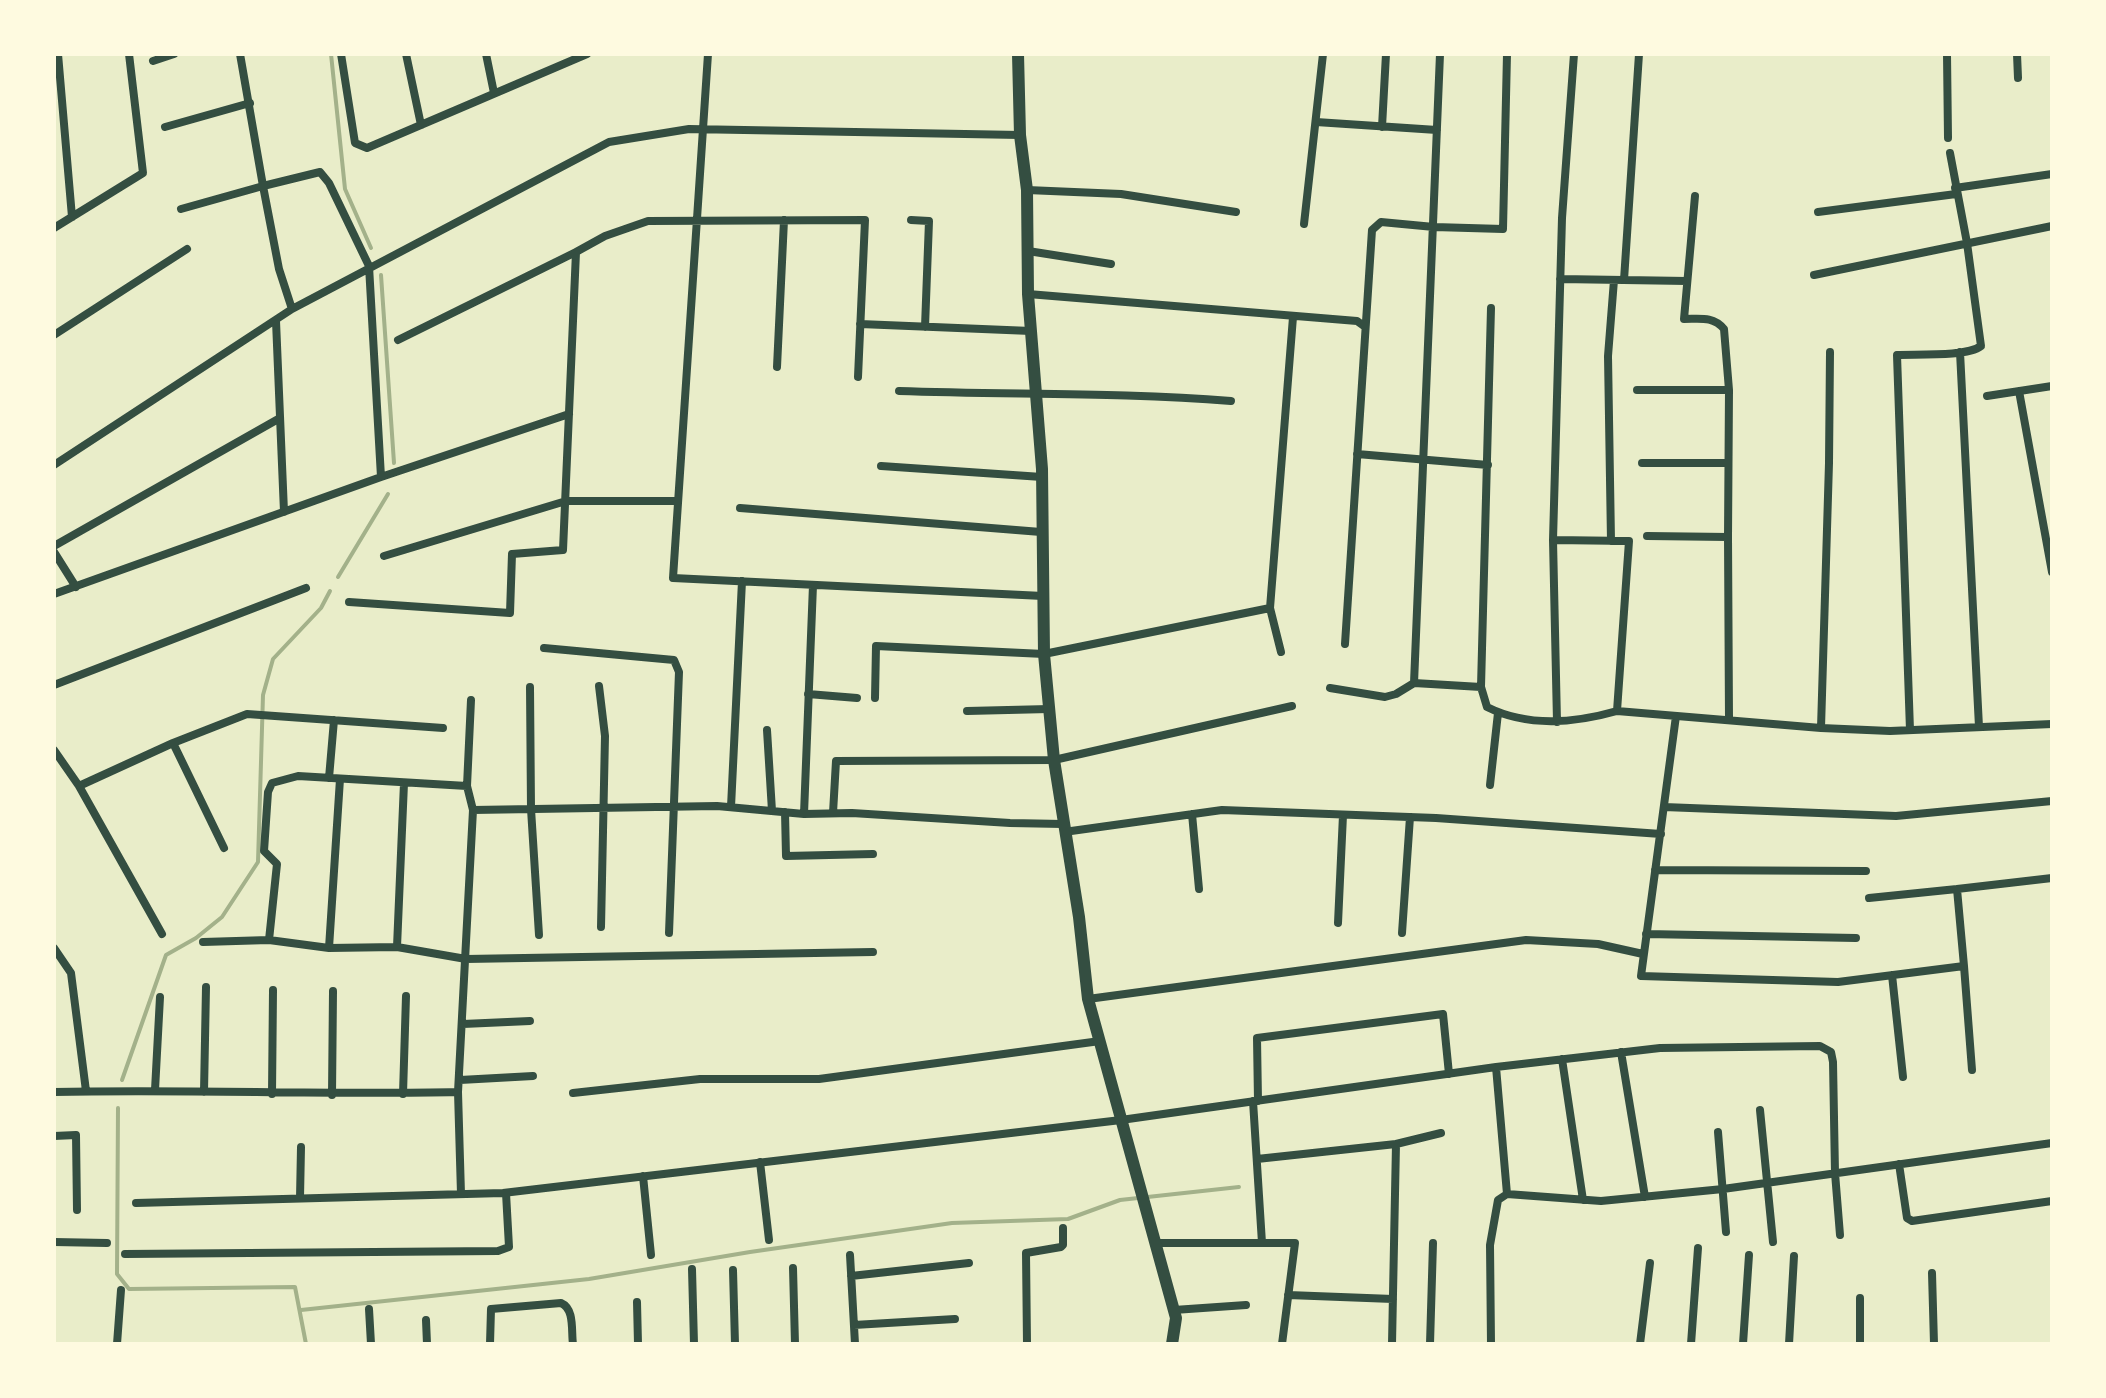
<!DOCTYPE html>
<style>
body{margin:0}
#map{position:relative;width:2106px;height:1398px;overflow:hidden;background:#e9edc9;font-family:Commissioner,sans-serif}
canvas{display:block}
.frame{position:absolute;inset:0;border:56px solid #fefae0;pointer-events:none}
</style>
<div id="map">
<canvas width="2106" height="1398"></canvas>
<div class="frame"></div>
</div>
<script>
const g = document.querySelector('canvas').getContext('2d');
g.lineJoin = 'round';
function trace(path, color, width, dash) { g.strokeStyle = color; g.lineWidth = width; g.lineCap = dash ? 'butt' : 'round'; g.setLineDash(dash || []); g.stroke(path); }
trace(new Path2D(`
 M 331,54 L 345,189 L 371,248
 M 381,275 L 394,463
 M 338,577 L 388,494
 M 122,1080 L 166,955 L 196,938 L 222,917 L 258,862 L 263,695 L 273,659 L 321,608 L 330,591
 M 118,1108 L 117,1274 L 129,1289 L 295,1287 L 306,1344
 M 301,1310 L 589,1279 L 750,1252 L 952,1223 L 1068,1219 L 1120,1200 L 1239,1187`), '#a3b18a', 4);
trace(new Path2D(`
 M 58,54 L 72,217
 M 341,54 L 355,143 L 367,148 L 587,54
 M 406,54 L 421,125
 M 486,54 L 494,93
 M 708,54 L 673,578 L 1043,596
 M 1947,54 L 1948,138
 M 2017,54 L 2018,78
 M 153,61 L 174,54
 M 1316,122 L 1437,130
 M 165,127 L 250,103
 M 1382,127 L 1386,54
 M 1955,188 L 2052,174
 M 1027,190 L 1121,194 L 1236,212
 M 181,209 L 263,186 L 240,54
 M 1818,212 L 1956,194
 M 911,220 L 929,221 L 925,327
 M 1304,224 L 1323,54
 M 54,228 L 143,173 L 129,54
 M 1028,251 L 1111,264
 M 1814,275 L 2052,226
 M 1560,279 L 1687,281
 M 1624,280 L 1639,54
 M 1028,294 L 1357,321 L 1364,326
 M 1491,308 L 1481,687 L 1487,707 C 1527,727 1575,723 1617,711 L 1821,728 L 1890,731 L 2052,724
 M 292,309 L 279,269 L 263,186 L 320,172 L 329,183 L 369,266 L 381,477
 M 276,321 L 284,512
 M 860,324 L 1031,331
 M 54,335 L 187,249
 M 398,340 L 576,252
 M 1960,352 L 1979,727
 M 777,367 L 784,220
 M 1637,390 L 1729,390
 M 899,391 C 1010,395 1121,392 1231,401
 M 2019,391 L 2052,572
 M 1987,396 L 2052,386
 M 1357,454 L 1488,465
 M 1642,463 L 1728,463
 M 54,465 L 292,309 L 609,142 L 689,129 L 1020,135
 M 881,466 L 1042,477
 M 740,508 L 1041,532
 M 1647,536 L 1728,537 L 1729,390 L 1724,329 C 1713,316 1700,319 1684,319 L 1695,196
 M 1728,537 L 1729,720
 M 1553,540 L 1629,541 L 1617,711
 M 1611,541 L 1608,356 L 1614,280
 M 54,546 L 280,418
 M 54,552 L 76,587
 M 384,556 L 566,501 L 678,501
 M 54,594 L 381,477 L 569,414
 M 349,602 L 510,613 L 512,554 L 563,550 L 576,252 L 605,236 L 648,221 L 865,220 L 858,377
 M 1345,644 L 1372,230 L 1381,222 L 1434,227 L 1503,229 L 1507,54
 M 544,648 L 674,660 L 679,672 L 669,933
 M 1281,652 L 1270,608 L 1293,317
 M 1414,683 L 1440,54
 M 54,685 L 306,588
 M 599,686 L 605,736 L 601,927
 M 530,687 L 531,809 L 539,935
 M 1330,688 L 1385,697 L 1396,694 L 1414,683 L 1481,687
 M 808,694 L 857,698
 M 875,698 L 876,646 L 1044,654 L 1270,608
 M 967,711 L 1049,709
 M 1676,716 L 1641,976 L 1838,982 L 1964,966 L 1957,889 L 2052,878
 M 1557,722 L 1553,540 L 1562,218 L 1574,54
 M 1821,728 L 1829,463 L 1830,352
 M 767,730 L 772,811
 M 1910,730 L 1897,355 C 1917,354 1967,357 1981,346 L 1967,243 L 1950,153
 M 173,743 L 224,848
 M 54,750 L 79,786 L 162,934
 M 329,778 L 334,720
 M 1490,785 L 1498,713
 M 79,786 L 173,743 L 247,714 L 443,728
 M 467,786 L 471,700
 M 731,807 L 742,581
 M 1664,807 L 1896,816 L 2052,801
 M 473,810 L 717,806 L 804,814 L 852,813 L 1010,823 L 1063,824
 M 785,812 L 786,856 L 873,854
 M 833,813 L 836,761 L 1054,760 L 1292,706
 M 804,814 L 813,585
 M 1192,814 L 1199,889
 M 1064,832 L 1222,810 L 1436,818 L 1661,834
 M 1655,870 L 1866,871
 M 1869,898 L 1957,889
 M 1338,923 L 1343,815
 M 1402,933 L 1410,817
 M 1646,934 L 1856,938
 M 269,940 L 277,864 L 264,851 L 268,792 L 272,783 L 298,776 L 467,786 L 473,810 L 458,1092 L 461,1194
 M 203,942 L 269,940 L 329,948 L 397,947 L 466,959 L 873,952
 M 397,947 L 404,783
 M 54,948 L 71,973 L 86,1091
 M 329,948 L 340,779
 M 1964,966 L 1972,1070
 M 1892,975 L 1903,1077
 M 1088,999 L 1526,940 L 1598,944 L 1643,954
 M 463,1024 L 530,1021
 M 1621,1052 L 1645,1197
 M 1562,1059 L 1583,1200
 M 1496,1067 L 1507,1194
 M 460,1080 L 533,1076
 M 155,1090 L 160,997
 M 54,1092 C 189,1089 323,1095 458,1092
 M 204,1092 L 206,987
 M 573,1093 L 700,1079 L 819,1079 L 1100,1041
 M 272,1094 L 273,990
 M 403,1094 L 406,996
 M 332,1095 L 333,991
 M 1253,1101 L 1262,1243
 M 1258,1101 L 1257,1038 L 1443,1014 L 1449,1074
 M 1760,1110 L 1773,1242
 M 1718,1132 L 1726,1232
 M 54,1136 L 76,1135 L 77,1210
 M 1396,1144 L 1441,1133
 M 1257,1159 L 1396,1144 L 1392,1344
 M 760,1162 L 769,1240
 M 1899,1164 L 1907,1218 L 1912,1221 L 2052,1201
 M 643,1176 L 651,1255
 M 1507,1194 L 1601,1201 L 1723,1189 L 2052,1143
 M 300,1198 L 301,1147
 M 136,1203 L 503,1193 L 1121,1120 L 1496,1067 L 1660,1048 L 1820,1046 L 1831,1052 L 1833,1062 L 1835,1173 L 1840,1235
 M 54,1242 L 107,1243
 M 1155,1243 L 1295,1243 L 1282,1344
 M 125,1254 L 498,1251 L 509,1247 L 506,1193
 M 850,1255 L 855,1344
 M 793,1268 L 795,1344
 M 692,1269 L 694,1344
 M 733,1270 L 735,1344
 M 1932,1273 L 1934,1344
 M 851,1276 L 969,1263
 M 1288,1295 L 1393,1299
 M 637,1302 L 638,1344
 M 369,1309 L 371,1344
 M 1174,1310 L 1246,1305
 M 426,1320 L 427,1344
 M 854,1325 L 955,1319
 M 117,1344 L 121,1290
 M 490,1344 L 491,1309 L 561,1303 C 575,1309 571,1331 573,1344
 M 1027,1344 L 1026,1253 L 1061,1247 L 1063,1245 L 1063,1228
 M 1430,1344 L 1433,1243
 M 1491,1344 L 1490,1245 L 1498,1200 L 1507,1194
 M 1640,1344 L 1650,1263
 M 1691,1344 L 1698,1248
 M 1743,1344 L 1749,1255
 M 1789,1344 L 1794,1256
 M 1860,1344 L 1860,1298`), '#344e41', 8);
trace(new Path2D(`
 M 1018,54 L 1020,135 L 1027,190 L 1028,294 L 1042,469 L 1044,654 L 1054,760 L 1079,917 L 1088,999 L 1176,1318 L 1172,1344`), '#344e41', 12);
</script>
